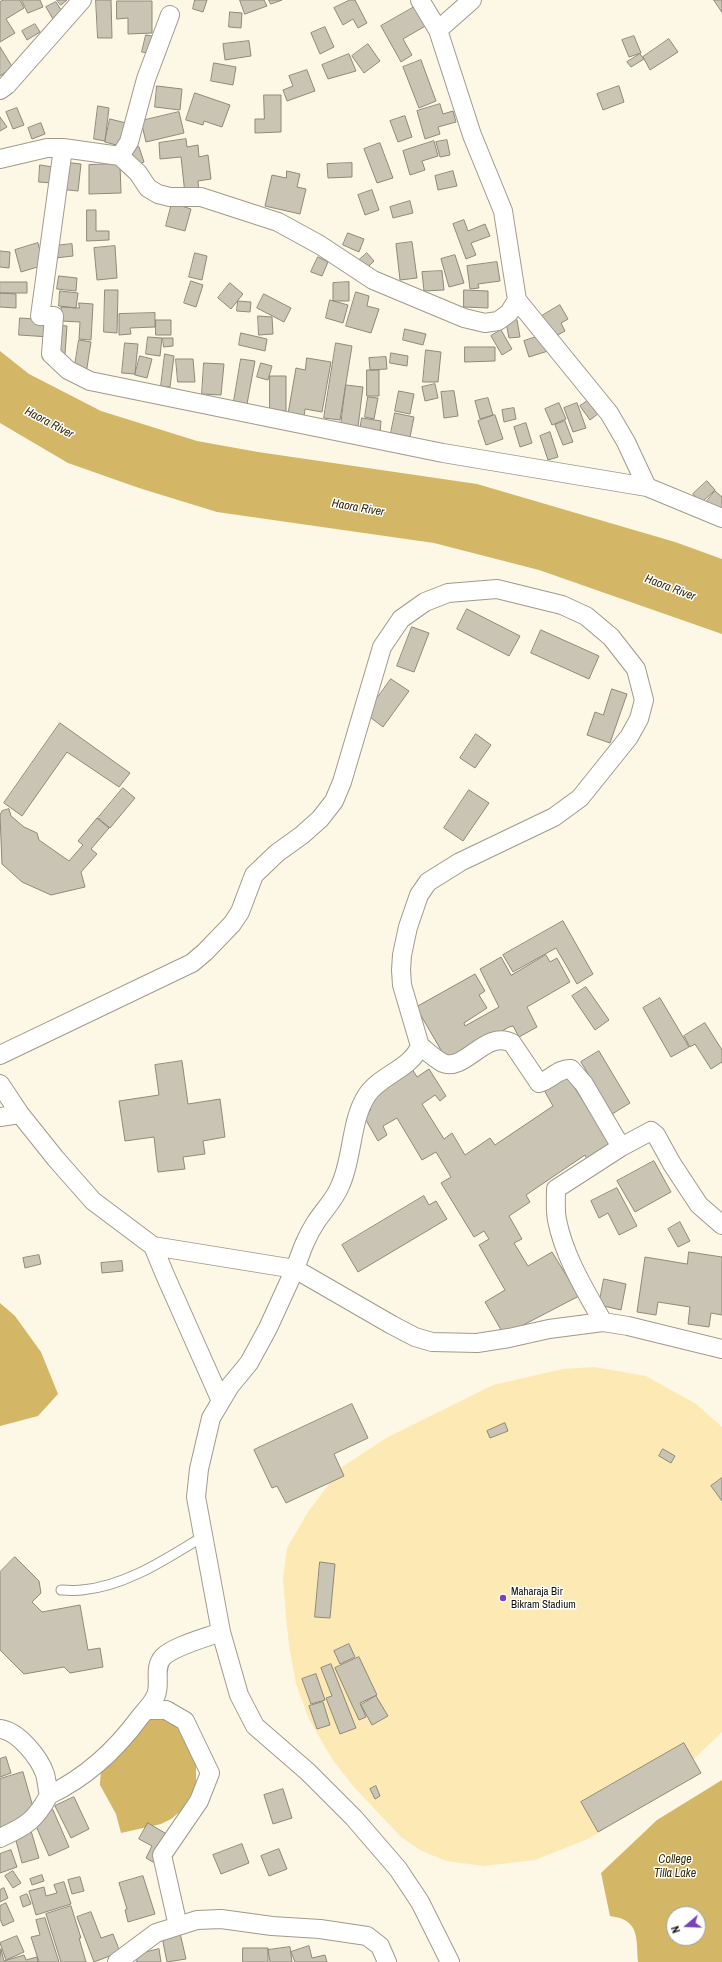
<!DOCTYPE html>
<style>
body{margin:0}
#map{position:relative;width:722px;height:1962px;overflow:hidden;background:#fdf7e6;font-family:"Archivo Narrow",sans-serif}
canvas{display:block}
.north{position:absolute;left:666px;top:1906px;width:40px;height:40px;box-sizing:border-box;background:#fff;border:1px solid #a09f9d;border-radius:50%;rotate:251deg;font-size:11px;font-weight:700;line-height:16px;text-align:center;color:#12100a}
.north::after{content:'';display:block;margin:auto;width:14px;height:18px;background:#7842b9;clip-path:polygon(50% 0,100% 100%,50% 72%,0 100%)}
</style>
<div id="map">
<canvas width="722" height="1962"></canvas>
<div class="north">N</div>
</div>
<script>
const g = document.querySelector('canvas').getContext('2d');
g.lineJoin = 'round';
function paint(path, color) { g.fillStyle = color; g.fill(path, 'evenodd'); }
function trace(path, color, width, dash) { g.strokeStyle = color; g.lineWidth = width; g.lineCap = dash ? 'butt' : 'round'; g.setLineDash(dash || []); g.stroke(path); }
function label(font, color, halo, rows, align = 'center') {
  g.font = font + ' "Archivo Narrow",sans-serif'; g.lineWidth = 3; g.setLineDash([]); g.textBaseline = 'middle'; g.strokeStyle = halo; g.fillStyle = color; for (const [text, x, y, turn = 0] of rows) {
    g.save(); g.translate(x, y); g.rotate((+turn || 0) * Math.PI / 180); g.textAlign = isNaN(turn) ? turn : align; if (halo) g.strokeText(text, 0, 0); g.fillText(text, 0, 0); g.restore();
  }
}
paint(new Path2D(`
 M 594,1367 L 646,1376 L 696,1404 L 722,1427 L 722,1732 L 673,1779 L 642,1806 L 590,1838 L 535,1860 L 484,1866 L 446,1861 L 420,1850 L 401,1837 L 354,1787 L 332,1759 L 309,1719 L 296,1684 L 289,1645 L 286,1617 L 283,1578 L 287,1548 L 308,1512 L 342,1467 L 388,1437 L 493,1385 L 563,1369 Z`), '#fce9b3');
paint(new Path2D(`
 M 0,351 L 29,374 L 101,411 L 197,441 L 258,452 L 477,484 L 675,542 L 722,559 L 722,634 L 539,570 L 434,543 L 217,512 L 139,488 L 68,463 L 0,423 Z
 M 0,1303 L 15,1316 L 41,1352 L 58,1394 L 38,1416 L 0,1426 Z
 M 173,1702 L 186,1715 L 196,1747 L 196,1786 L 182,1810 L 171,1819 L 161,1824 L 121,1833 L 116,1814 L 100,1785 L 101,1768 L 160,1704 Z
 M 722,1780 L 722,1962 L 638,1962 C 636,1937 640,1920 610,1916 L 601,1873 L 657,1820 ZM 674,1914 L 698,1914 L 698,1938 L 674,1938 Z`), '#d3b766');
const building = new Path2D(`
 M 4,0 L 20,0 L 24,8 L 6,19 L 15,33 L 0,42 L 0,2 Z
 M 22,0 L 40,0 L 43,7 L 28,13 Z
 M 57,0 L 67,0 L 61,5 Z
 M 96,0 L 111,0 L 112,38 L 98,38 Z
 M 195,0 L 207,0 L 203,12 L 193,9 Z
 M 240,0 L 264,0 L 267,6 L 245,14 Z
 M 269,0 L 282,0 L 271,4 Z
 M 350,0 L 355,0 L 367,23 L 358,28 L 353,19 L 343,25 L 334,8 Z
 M 714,0 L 722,0 L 722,12 Z
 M 117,1 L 152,1 L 152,33 L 128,34 L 128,18 L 117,19 Z
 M 56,2 L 63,13 L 53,19 L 46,7 Z
 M 416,6 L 427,25 L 403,39 L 412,55 L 401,62 L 381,26 Z
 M 230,12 L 242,13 L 241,28 L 229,27 Z
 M 35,24 L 40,32 L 27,40 L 22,31 Z
 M 325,27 L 334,47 L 320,54 L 311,33 Z
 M 146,35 L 158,37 L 154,54 L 142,52 Z
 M 634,36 L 641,53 L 629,57 L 622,40 Z
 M 669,39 L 678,52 L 650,70 L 643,57 Z
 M 249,41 L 251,56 L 225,60 L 223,44 Z
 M 368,44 L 380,61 L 364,73 L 352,56 Z
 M 0,47 L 13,68 L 0,76 Z
 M 349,54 L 356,71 L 328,79 L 322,65 Z
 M 640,54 L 644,59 L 631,67 L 627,62 Z
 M 421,60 L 436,101 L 419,108 L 403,67 Z
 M 214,63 L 236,67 L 233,85 L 211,81 Z
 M 307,70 L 315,91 L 287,101 L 283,90 L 293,86 L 289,76 Z
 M 157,86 L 182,89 L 180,110 L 155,107 Z
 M 619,86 L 624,102 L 603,110 L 597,94 Z
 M 195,93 L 230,105 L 222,127 L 204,121 L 203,125 L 186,120 Z
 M 264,95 L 281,95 L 281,132 L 255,133 L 255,119 L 264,119 Z
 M 440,104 L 443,114 L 453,111 L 456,122 L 438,127 L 440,134 L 425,139 L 417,111 Z
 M 98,106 L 109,108 L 105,141 L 94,139 Z
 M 17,108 L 24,125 L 13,129 L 6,112 Z
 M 179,112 L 184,133 L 146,142 L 141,121 Z
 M 405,116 L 412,137 L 398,142 L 390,121 Z
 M 0,117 L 7,127 L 0,131 Z
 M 110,119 L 126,123 L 120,146 L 105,142 Z
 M 41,123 L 45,134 L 32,139 L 28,128 Z
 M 186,139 L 187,147 L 198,145 L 199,157 L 208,155 L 211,179 L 198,181 L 199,194 L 185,194 L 181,157 L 160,159 L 159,143 Z
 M 447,140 L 450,155 L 440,157 L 436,142 Z
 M 434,141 L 438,156 L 422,161 L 425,170 L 410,175 L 403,151 Z
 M 380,143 L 393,178 L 377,183 L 364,149 Z
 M 139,147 L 144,162 L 134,166 L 129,150 Z
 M 63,162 L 81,164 L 78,191 L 59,189 Z
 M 352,163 L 352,177 L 328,178 L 327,164 Z
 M 120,164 L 121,193 L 89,194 L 89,165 Z
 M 40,165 L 53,167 L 52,183 L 39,182 Z
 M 287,171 L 300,174 L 297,187 L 306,189 L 300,214 L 265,206 L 272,175 L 286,178 Z
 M 453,171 L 457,186 L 438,190 L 435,176 Z
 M 372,190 L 379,210 L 365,215 L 358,195 Z
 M 410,201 L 413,213 L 393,218 L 390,207 Z
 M 172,203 L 191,209 L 185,231 L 166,226 Z
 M 87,210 L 96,210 L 96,231 L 109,231 L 109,240 L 87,241 Z
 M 464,220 L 468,231 L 485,224 L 490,236 L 471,243 L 476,255 L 466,259 L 453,224 Z
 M 348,233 L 364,239 L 359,252 L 343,245 Z
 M 412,242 L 417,278 L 400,280 L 396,244 Z
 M 38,243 L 44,265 L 21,272 L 15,250 Z
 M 72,244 L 73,256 L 55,258 L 54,246 Z
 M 115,246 L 117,278 L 97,280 L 94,248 Z
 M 0,251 L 10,252 L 9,268 L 0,267 Z
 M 195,253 L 207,256 L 202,280 L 189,277 Z
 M 367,253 L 374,261 L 366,269 L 358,261 Z
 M 455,255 L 464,283 L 449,287 L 441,259 Z
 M 318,257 L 328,262 L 322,276 L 311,272 Z
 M 497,262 L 500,281 L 478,284 L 479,288 L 470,289 L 467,266 Z
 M 442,271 L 444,290 L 424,291 L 422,272 Z
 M 59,276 L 77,278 L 76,291 L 57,289 Z
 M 191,281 L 203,285 L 196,307 L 184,303 Z
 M 0,282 L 27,282 L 27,293 L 0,293 Z
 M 349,282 L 349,301 L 333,301 L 333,283 Z
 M 230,283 L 243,294 L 231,309 L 218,298 Z
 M 105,290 L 118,290 L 117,333 L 104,332 Z
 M 464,290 L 488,291 L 488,308 L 464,307 Z
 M 60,291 L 78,293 L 76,308 L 59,306 Z
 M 356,292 L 369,296 L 367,306 L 379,309 L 371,333 L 346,326 Z
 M 0,293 L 16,294 L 16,308 L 0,307 Z
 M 264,294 L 291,308 L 284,322 L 257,308 Z
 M 330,300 L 348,305 L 343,323 L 326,318 Z
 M 238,301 L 251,302 L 250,312 L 237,311 Z
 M 79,303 L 93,304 L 91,340 L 79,339 L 80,322 L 61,321 L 61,307 L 79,308 Z
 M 560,305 L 568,319 L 561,323 L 565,331 L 552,338 L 540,317 Z
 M 155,313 L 155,327 L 130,328 L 131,334 L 119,335 L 119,314 Z
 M 258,316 L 272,317 L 273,334 L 259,335 Z
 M 20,318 L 50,320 L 50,337 L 19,335 Z
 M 156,320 L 171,320 L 171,335 L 156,335 Z
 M 517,320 L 520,337 L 509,338 L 506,322 Z
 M 56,325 L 67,326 L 65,354 L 53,353 Z
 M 405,329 L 426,334 L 423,345 L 403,340 Z
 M 501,330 L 512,349 L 502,355 L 491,336 Z
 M 241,333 L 267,339 L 265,351 L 239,345 Z
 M 542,335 L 548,351 L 529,357 L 524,341 Z
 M 148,337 L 162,338 L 160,356 L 146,354 Z
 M 163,338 L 173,338 L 173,346 L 164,347 Z
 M 79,340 L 91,342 L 86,374 L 74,372 Z
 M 125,343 L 138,344 L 135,374 L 122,373 Z
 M 336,343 L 352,346 L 340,420 L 324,418 Z
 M 465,347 L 495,347 L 495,361 L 465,362 Z
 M 426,350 L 441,352 L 438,382 L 423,382 Z
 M 391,353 L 408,356 L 407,366 L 390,363 Z
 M 165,354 L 174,356 L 170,387 L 161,386 Z
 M 140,356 L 152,359 L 147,378 L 135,375 Z
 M 386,357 L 387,369 L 370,370 L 369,358 Z
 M 307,358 L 331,362 L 322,412 L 305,409 L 304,417 L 288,414 L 296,368 L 305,370 Z
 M 176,359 L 193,359 L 195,382 L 178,382 Z
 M 241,359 L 255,361 L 247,404 L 234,401 Z
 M 204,363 L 224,364 L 221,395 L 202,394 Z
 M 261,363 L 272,366 L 268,380 L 257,377 Z
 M 367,370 L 379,370 L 379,396 L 367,396 Z
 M 270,376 L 286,376 L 286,411 L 270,411 Z
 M 435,384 L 438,398 L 425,401 L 422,387 Z
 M 346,385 L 363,387 L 358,427 L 341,425 Z
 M 399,391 L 414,394 L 410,414 L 395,411 Z
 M 454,391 L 458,416 L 444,418 L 441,392 Z
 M 368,397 L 378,398 L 374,419 L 365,417 Z
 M 488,398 L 493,415 L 480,419 L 475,401 Z
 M 589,400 L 599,413 L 590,420 L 580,406 Z
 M 559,403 L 566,419 L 552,425 L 545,409 Z
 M 577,403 L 586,428 L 573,432 L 564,408 Z
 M 514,408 L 516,419 L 504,422 L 502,410 Z
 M 395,413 L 414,417 L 410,437 L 391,433 Z
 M 495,415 L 503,439 L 486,445 L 478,421 Z
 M 362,418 L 381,421 L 380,433 L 360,430 Z
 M 565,421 L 573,442 L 563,445 L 555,425 Z
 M 526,423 L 532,443 L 520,447 L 514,427 Z
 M 550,432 L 558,457 L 548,460 L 540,436 Z
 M 707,481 L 715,490 L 701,503 L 693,494 Z
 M 715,491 L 722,497 L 722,514 L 707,501 Z
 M 467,609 L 520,636 L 509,656 L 457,629 Z
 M 412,627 L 429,633 L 414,672 L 397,666 Z
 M 541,630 L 599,656 L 589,679 L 531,653 Z
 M 391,679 L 409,691 L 383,727 L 366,714 Z
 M 612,689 L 627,694 L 610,743 L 587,735 L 595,712 L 603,715 Z
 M 60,723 L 130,773 L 119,787 L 67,752 L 22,816 L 4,803 Z
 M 476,734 L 491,745 L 475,768 L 460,758 Z
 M 123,788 L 135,798 L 110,828 L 98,818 Z
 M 469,790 L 489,803 L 463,841 L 444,828 Z
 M 9,809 L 11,816 L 24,827 L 37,833 L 39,840 L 69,861 L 83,845 L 78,841 L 97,818 L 109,828 L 91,849 L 97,854 L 81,872 L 85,887 L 51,895 L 22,882 L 2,864 L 0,815 L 2,811 Z
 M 563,921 L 593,974 L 577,984 L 556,948 L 513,972 L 503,955 Z
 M 546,955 L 550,962 L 557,958 L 570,982 L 527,1007 L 537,1027 L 519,1037 L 513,1026 L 509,1027 L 448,1062 L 416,1007 L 475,974 L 485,991 L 479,995 L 487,1008 L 464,1023 L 465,1026 L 499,1007 L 480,969 L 501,957 L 511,975 Z
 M 586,987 L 609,1020 L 595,1030 L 572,996 Z
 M 660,998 L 689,1047 L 671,1057 L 643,1008 Z
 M 705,1023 L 722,1050 L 722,1062 L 711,1069 L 695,1044 L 690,1047 L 684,1036 Z
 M 599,1051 L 630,1103 L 612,1114 L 581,1062 Z
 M 182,1061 L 188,1104 L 220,1099 L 225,1137 L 203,1141 L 205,1154 L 183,1157 L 185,1169 L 158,1172 L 154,1137 L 125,1141 L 119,1101 L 159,1095 L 155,1065 Z
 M 412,1069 L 417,1077 L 429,1069 L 446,1096 L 440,1101 L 435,1095 L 422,1104 L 444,1139 L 452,1133 L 465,1155 L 490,1138 L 495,1145 L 553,1106 L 544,1090 L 567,1076 L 614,1149 L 589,1164 L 585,1155 L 526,1195 L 530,1202 L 509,1216 L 522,1239 L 514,1243 L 528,1266 L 552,1252 L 579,1296 L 504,1335 L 485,1302 L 505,1290 L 479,1245 L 489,1239 L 484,1231 L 474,1237 L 441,1183 L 451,1177 L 436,1152 L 422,1160 L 397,1118 L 383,1126 L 387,1135 L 378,1141 L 363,1115 L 371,1110 L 366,1101 Z
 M 654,1161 L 671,1192 L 635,1212 L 617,1181 Z
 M 617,1188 L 637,1226 L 619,1235 L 608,1213 L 599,1218 L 591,1201 Z
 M 424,1196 L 429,1205 L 436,1201 L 447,1219 L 358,1272 L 342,1245 Z
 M 680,1222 L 690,1241 L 678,1247 L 668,1229 Z
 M 689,1252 L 722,1257 L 722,1315 L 711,1313 L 709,1327 L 688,1324 L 690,1307 L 658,1302 L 656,1315 L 637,1312 L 645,1257 L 687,1264 Z
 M 39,1255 L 41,1264 L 25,1268 L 23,1258 Z
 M 122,1261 L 123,1271 L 102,1273 L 101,1263 Z
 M 604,1279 L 626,1284 L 621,1310 L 599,1305 Z
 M 352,1404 L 368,1438 L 334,1454 L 344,1476 L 286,1503 L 277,1486 L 272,1488 L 254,1450 Z
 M 505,1423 L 508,1431 L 490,1438 L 487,1431 Z
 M 663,1449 L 675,1456 L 671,1463 L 659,1456 Z
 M 722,1478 L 722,1501 L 711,1486 Z
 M 15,1557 L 39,1581 L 41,1593 L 32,1602 L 42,1612 L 80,1605 L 88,1650 L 100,1648 L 103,1667 L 70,1673 L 64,1667 L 24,1674 L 0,1650 L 0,1572 Z
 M 320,1562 L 335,1564 L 330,1618 L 315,1617 Z
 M 349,1644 L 355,1657 L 340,1664 L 334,1651 Z
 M 359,1657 L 377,1695 L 360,1703 L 366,1717 L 359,1720 L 335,1668 Z
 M 331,1664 L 356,1728 L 340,1734 L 326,1698 L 332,1696 L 321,1668 Z
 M 316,1674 L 325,1700 L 311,1704 L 302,1679 Z
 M 376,1696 L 388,1716 L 372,1725 L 361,1705 Z
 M 323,1702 L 330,1725 L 317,1729 L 309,1706 Z
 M 684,1743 L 701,1773 L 598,1832 L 581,1802 Z
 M 6,1757 L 11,1773 L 0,1777 L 0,1759 Z
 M 23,1772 L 35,1814 L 27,1817 L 39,1858 L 22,1863 L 15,1837 L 0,1841 L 0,1779 Z
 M 376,1786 L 380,1796 L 375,1799 L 370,1789 Z
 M 283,1789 L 292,1818 L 273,1824 L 264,1795 Z
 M 74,1797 L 89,1829 L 71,1838 L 55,1806 Z
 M 53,1810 L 69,1847 L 49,1856 L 33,1819 Z
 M 148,1823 L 170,1836 L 155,1863 L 146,1858 L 152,1846 L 139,1839 Z
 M 242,1844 L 249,1863 L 221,1874 L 213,1855 Z
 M 279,1849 L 287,1869 L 269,1876 L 261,1856 Z
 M 11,1850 L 17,1867 L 0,1873 L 0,1854 Z
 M 13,1871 L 21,1883 L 13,1888 L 5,1876 Z
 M 42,1875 L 44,1881 L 32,1885 L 30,1879 Z
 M 143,1876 L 155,1914 L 128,1922 L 125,1910 L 127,1909 L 119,1883 Z
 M 80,1877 L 84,1891 L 72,1894 L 68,1880 Z
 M 64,1882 L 71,1904 L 36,1915 L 29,1891 L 44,1887 L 46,1896 L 57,1893 L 54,1885 Z
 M 4,1888 L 8,1898 L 0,1902 L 0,1890 Z
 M 27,1894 L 31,1904 L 23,1907 L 20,1897 Z
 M 6,1903 L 14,1921 L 3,1926 L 0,1919 L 0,1906 Z
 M 71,1906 L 81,1938 L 79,1938 L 86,1962 L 61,1962 L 46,1914 Z
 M 91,1912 L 101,1938 L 113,1934 L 120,1952 L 94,1962 L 77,1917 Z
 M 45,1918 L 59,1962 L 39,1962 L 31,1937 L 40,1935 L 36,1920 Z
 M 180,1933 L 186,1959 L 167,1962 L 162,1937 Z
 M 17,1936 L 24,1952 L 6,1960 L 0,1943 Z
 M 309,1946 L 312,1958 L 325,1955 L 327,1962 L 295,1962 L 291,1952 Z
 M 290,1947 L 292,1962 L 270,1962 L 268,1950 Z
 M 243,1948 L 268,1948 L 268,1962 L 243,1962 Z
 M 1,1949 L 4,1961 L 24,1955 L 26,1960 L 37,1957 L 38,1962 L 0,1962 Z
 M 159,1949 L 161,1962 L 137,1962 L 136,1955 Z`);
paint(building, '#cac4b4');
trace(building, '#8e8979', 1);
const lane = new Path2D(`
 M 61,1590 C 68,1590 75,1591 82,1590 C 126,1586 166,1559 202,1537`);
const street = new Path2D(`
 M 420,0 L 438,30 L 472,135 L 503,211 L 517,300 L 609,413 L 626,442 L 647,487
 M 438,30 L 472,0
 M 0,90 L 7,85 L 82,0
 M 63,148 L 40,316 L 54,316 L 51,354 L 68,370 L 90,381 L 443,453 L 647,487 L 722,518
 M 120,156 L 129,142 L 146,79 L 170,15
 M 0,159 L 47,148 L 63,148 L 120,156 L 138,173 L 148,188 L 158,194 L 170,197 L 201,197 L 278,222 L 320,245 L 373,280 L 464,318 L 485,323 L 498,321 L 509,313 L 517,300
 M 420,1046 C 427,1051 435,1059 443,1063 C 465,1072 486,1029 512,1043 L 539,1083 C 551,1080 558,1068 571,1069 L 584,1084 L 621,1147
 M 0,1055 L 192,963 L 205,952 L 232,924 L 240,912 L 254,875 L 277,853 L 302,835 L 320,819 L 334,801 L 342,782 L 382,647 L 401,619 L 425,602 L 448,593 L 497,589 L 562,605 L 586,616 L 611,637 L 636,669 L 644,700 L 639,719 L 629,737 L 580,798 L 554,817 L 460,862 L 428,882 L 419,895 L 408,927 L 402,955 L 401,970 L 402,985 L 420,1046 C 411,1069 380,1075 367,1095 C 350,1121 353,1159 340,1186 C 335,1199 324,1210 316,1222 C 306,1237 301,1252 295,1269 L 153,1246 L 93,1201 L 56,1159 L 20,1114 L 0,1084
 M 0,1117 L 20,1114
 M 153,1246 L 165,1275 L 221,1401
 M 603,1322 C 585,1290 564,1256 557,1220 C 555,1210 556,1199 556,1189 L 621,1147 L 651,1131 L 656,1135 L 672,1164 L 699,1205 L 722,1225
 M 146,1710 L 166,1710 L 185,1721 L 210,1773 L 199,1801 L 162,1855 L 178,1926
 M 0,1729 C 18,1731 39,1757 45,1774 C 47,1781 47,1788 49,1795 C 35,1821 26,1826 0,1838
 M 49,1795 C 87,1777 115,1751 140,1717 C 145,1711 153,1703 156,1695 C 161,1683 153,1668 163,1657 C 174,1646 205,1638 221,1632
 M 117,1962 L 156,1933 L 197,1920 L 221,1919 L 272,1926 L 320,1929 L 367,1936 L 380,1946 L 387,1962
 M 450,1962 L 420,1902 L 398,1869 L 354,1818 L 308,1772 L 255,1726 L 239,1695 L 221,1632 L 196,1497 L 199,1469 L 211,1418 L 230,1386 L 249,1363 L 268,1328 L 295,1269 L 392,1325 L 415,1337 L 432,1342 L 477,1343 L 509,1338 L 549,1329 L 603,1322 L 628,1326 L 722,1349`);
trace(lane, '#a09a8b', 11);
trace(street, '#a09a8b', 20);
trace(lane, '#fff', 9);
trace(street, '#fff', 18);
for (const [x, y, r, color] of [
 [503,1598,4,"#7842b9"]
]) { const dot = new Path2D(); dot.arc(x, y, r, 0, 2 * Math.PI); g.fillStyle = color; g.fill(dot); trace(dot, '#fff', 1.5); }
label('11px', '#12100a', '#fff', [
 ["Maharaja Bir",511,1592],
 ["Bikram Stadium",511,1605]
], 'left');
label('italic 12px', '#362b06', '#fff', [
 ["Haora River",49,423,28],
 ["Haora River",358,508,10],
 ["Haora River",670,588,21],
 ["College",675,1860],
 ["Tilla Lake",675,1874]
]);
</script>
